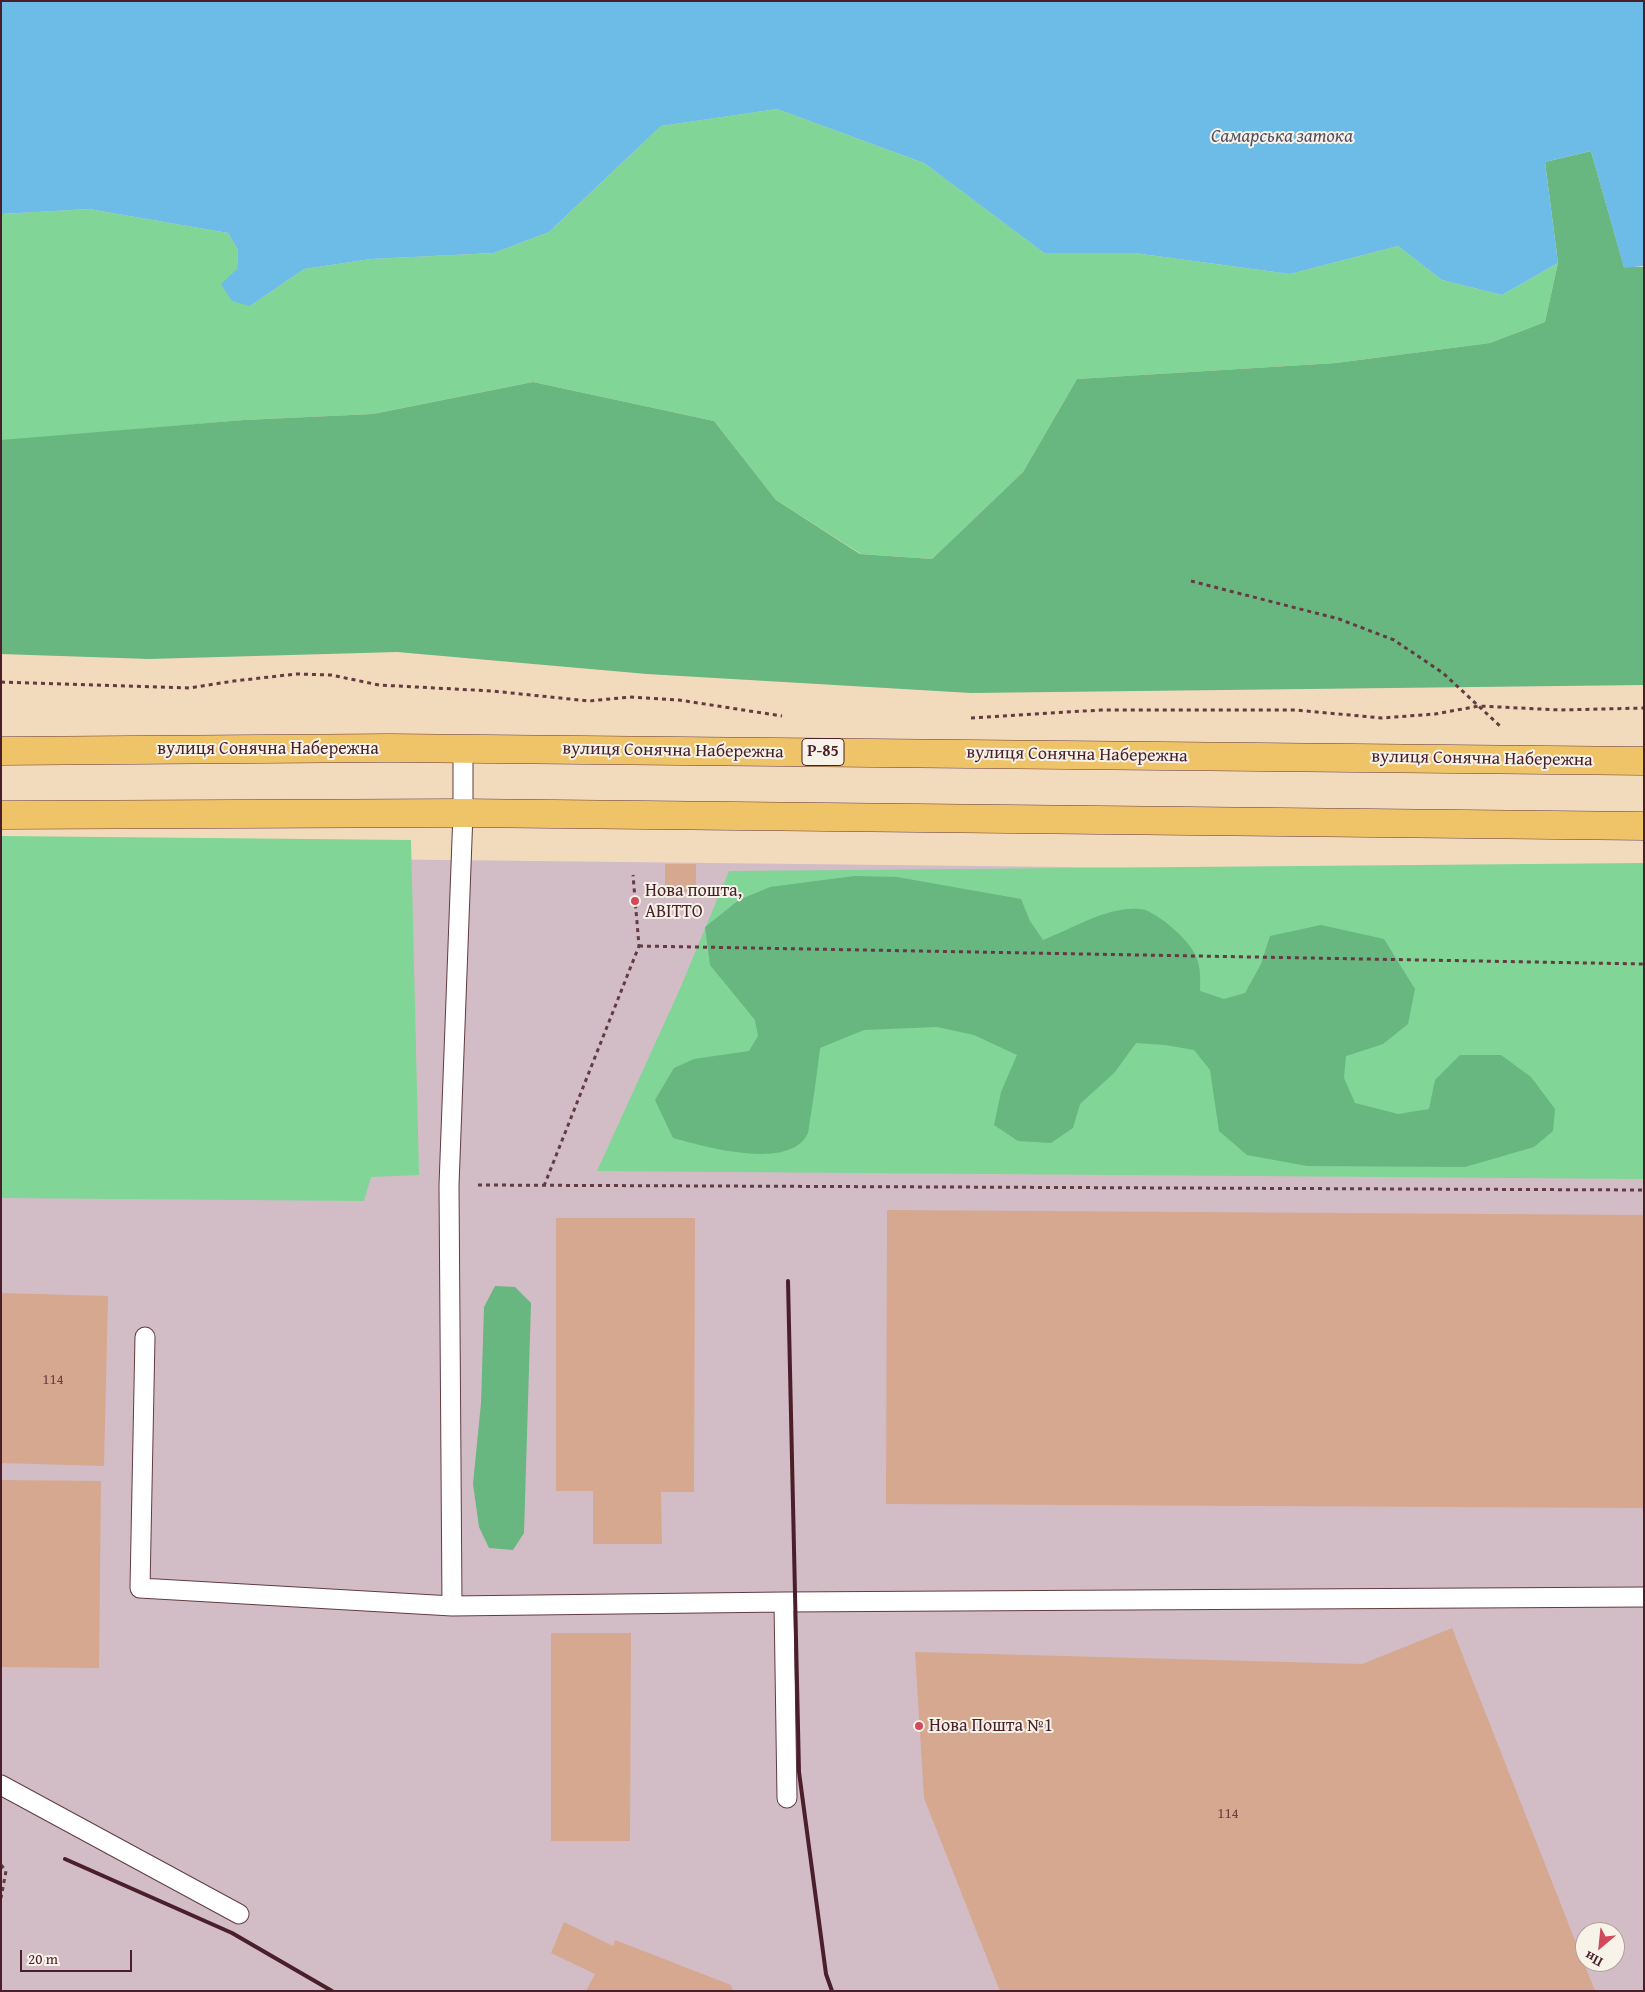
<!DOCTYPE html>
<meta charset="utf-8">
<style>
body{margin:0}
#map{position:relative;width:1645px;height:1992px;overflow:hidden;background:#f2dbbd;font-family:"Gentium Book Plus",serif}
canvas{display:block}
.frame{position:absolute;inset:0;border:2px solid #4a1f2b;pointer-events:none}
.north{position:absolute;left:1575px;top:1922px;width:50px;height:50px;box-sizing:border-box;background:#f7f3e8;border:1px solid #b29e9c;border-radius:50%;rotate:208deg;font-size:14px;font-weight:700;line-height:20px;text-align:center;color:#4a1f2b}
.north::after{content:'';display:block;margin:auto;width:18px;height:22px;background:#d1495b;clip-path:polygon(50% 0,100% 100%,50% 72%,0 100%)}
.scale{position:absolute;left:20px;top:1950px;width:112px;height:22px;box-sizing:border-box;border:2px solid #4a1f2b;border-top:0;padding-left:6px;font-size:15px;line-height:18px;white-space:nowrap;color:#4a1f2b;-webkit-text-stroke:4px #f7f3e8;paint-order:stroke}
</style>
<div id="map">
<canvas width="1645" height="1992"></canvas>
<div class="frame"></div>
<div class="north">Пн</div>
<div class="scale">20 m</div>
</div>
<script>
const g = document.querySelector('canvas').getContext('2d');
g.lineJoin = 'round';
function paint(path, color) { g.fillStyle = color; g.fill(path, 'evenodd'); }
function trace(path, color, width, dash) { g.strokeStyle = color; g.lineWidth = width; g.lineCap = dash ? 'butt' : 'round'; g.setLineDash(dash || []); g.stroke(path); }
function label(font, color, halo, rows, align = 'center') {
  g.font = font + ' "Gentium Book Plus",serif'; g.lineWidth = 4; g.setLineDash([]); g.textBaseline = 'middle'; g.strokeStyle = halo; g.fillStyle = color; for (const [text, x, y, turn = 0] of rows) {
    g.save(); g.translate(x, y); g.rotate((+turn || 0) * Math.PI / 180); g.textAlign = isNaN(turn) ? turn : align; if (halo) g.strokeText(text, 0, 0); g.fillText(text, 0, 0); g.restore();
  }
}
paint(new Path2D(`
 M 1,855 L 1336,870 L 1644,869 L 1644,1991 L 1,1991 ZM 1585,1932 L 1615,1932 L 1615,1962 L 1585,1962 Z`), '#d2bdc6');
paint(new Path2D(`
 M 777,109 L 924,163 L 1044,253 L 1134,253 L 1290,274 L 1398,246 L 1442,280 L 1502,295 L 1558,263 L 1545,322 L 1490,343 L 1336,363 L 1077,379 L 1023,472 L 932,559 L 861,554 L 776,500 L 714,421 L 533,382 L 373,414 L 244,420 L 1,441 L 1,214 L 89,209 L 228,233 L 238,250 L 237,269 L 250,306 L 304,269 L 371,259 L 494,253 L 549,232 L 661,126 Z
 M 1,836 L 411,840 L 419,1175 L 371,1177 L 364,1201 L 1,1198 Z
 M 1644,863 L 1644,1179 L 597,1171 L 679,991 L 729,871 Z`), '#81d597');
paint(new Path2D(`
 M 1591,151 L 1624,267 L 1644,267 L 1644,685 L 971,693 L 647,674 L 397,652 L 149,659 L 1,654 L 1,440 L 244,420 L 373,414 L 533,382 L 714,421 L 776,500 L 860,554 L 932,559 L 1023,472 L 1077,379 L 1336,363 L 1490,343 L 1545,322 L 1558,263 L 1545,162 Z
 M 854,876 L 897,877 L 1021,899 L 1030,921 L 1043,940 C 1075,928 1105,907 1140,909 C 1150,909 1171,926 1178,933 C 1199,954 1201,963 1200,991 L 1224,999 L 1245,993 L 1261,964 L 1270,936 L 1321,925 L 1384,939 L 1415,989 L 1408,1024 L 1383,1044 L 1346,1056 L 1344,1078 L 1355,1103 L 1398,1114 L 1429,1109 L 1435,1080 L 1460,1055 L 1501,1055 L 1531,1077 L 1555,1109 L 1553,1131 L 1534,1147 L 1465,1167 L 1307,1166 L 1247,1155 L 1219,1131 L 1210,1070 L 1194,1050 L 1165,1045 L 1136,1043 L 1115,1072 L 1080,1104 L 1073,1128 L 1051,1143 L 1018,1141 L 994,1125 L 1001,1092 L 1017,1055 L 974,1035 L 937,1027 L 864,1030 L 820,1048 C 817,1073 814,1096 810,1120 C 809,1124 809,1132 807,1135 C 787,1171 703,1146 673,1138 L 655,1100 L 674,1068 L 694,1059 L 749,1051 L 758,1036 L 755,1020 L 710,965 L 705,927 L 739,900 L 770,887 Z
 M 495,1286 L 515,1287 L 531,1303 L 524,1533 L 513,1550 L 489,1548 L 479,1527 L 473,1484 L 481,1403 L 484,1307 Z`), '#68b680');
paint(new Path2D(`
 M 1,1 L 1644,1 L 1644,266 L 1624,268 L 1591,151 L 1545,162 L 1558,263 L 1502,295 L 1442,280 L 1398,246 L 1290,274 L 1134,253 L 1044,253 L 924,163 L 777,109 L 661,126 L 549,232 L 494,253 L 371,259 L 304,269 L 250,306 L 232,301 L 221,284 L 237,269 L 238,250 L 228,233 L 89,209 L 1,214 Z`), '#6dbbe7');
paint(new Path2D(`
 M 665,864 L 696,864 L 696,892 L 665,892 Z
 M 887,1210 L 1644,1215 L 1644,1508 L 886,1504 Z
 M 556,1218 L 695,1218 L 694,1492 L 661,1492 L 662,1544 L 593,1544 L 593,1491 L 556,1491 Z
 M 1,1293 L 108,1296 L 104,1466 L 1,1463 Z
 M 1,1480 L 101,1481 L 99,1668 L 1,1667 Z
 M 1452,1628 L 1595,1991 L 1000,1991 L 924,1798 L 915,1652 L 1362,1664 Z
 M 551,1633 L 631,1633 L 630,1841 L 551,1841 Z
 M 564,1922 L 613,1946 L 615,1940 L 731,1985 L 733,1991 L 586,1991 L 595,1974 L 551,1953 Z`), '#d5a88f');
const lane = new Path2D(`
 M 145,1337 L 140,1588 L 452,1606 L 449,1185 L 463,813 L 463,749
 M 784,1602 L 1644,1597
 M 452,1606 L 784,1602 L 787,1798
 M 1,1785 L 239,1914`);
const primary = new Path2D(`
 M 1,751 L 390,748 L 1644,761
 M 1,815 L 463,813 L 1644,826`);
trace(lane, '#633b41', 21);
trace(primary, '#633b41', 29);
trace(new Path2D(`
 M 1191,581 L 1339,619 L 1394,640 L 1443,673 L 1500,726
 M 1,682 L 189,688 L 234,681 L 296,674 L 331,675 L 379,685 L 492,691 L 589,701 L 630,697 L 679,700 L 782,716
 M 971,718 L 1101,710 L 1295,710 L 1382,718 L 1435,714 L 1479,706 L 1560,710 L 1644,708
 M 639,946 L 1644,964
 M 478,1185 L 1644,1190
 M 544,1186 L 639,946 L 633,875
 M 1,1865 L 6,1871 L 1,1898`), '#633b41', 3, [4, 4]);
trace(lane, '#fff', 19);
trace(primary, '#efc469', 28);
trace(new Path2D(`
 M 788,1281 L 799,1772 L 826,1974 L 832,1991
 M 65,1859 L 232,1933 L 332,1991`), '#4a1f2b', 4);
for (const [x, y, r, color] of [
 [635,901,5,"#d1495b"],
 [919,1726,5,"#d1495b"]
]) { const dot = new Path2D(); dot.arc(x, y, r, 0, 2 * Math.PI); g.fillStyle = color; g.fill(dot); trace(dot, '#f7f3e8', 2); }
label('15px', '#6d4144', null, [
 ["114",53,1380],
 ["114",1228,1814]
]);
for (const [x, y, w] of [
 [823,752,42]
]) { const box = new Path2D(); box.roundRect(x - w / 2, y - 13.5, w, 27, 4); g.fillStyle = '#f7f3e8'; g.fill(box); trace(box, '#4a1f2b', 1); }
label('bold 16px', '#4a1f2b', null, [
 ["Р-85",823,752]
]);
label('18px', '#4a1f2b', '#f7f3e8', [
 ["вулиця Сонячна Набережна",268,749],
 ["вулиця Сонячна Набережна",673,751,1],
 ["вулиця Сонячна Набережна",1077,755,1],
 ["вулиця Сонячна Набережна",1482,759,1]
]);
label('18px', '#4a1f2b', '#f7f3e8', [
 ["Нова пошта,",645,891],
 ["АВІТТО",645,912],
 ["Нова Пошта №1",929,1726]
], 'left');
label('italic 19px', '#544e63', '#f7f3e8', [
 ["Самарська затока",1282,137]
]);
</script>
